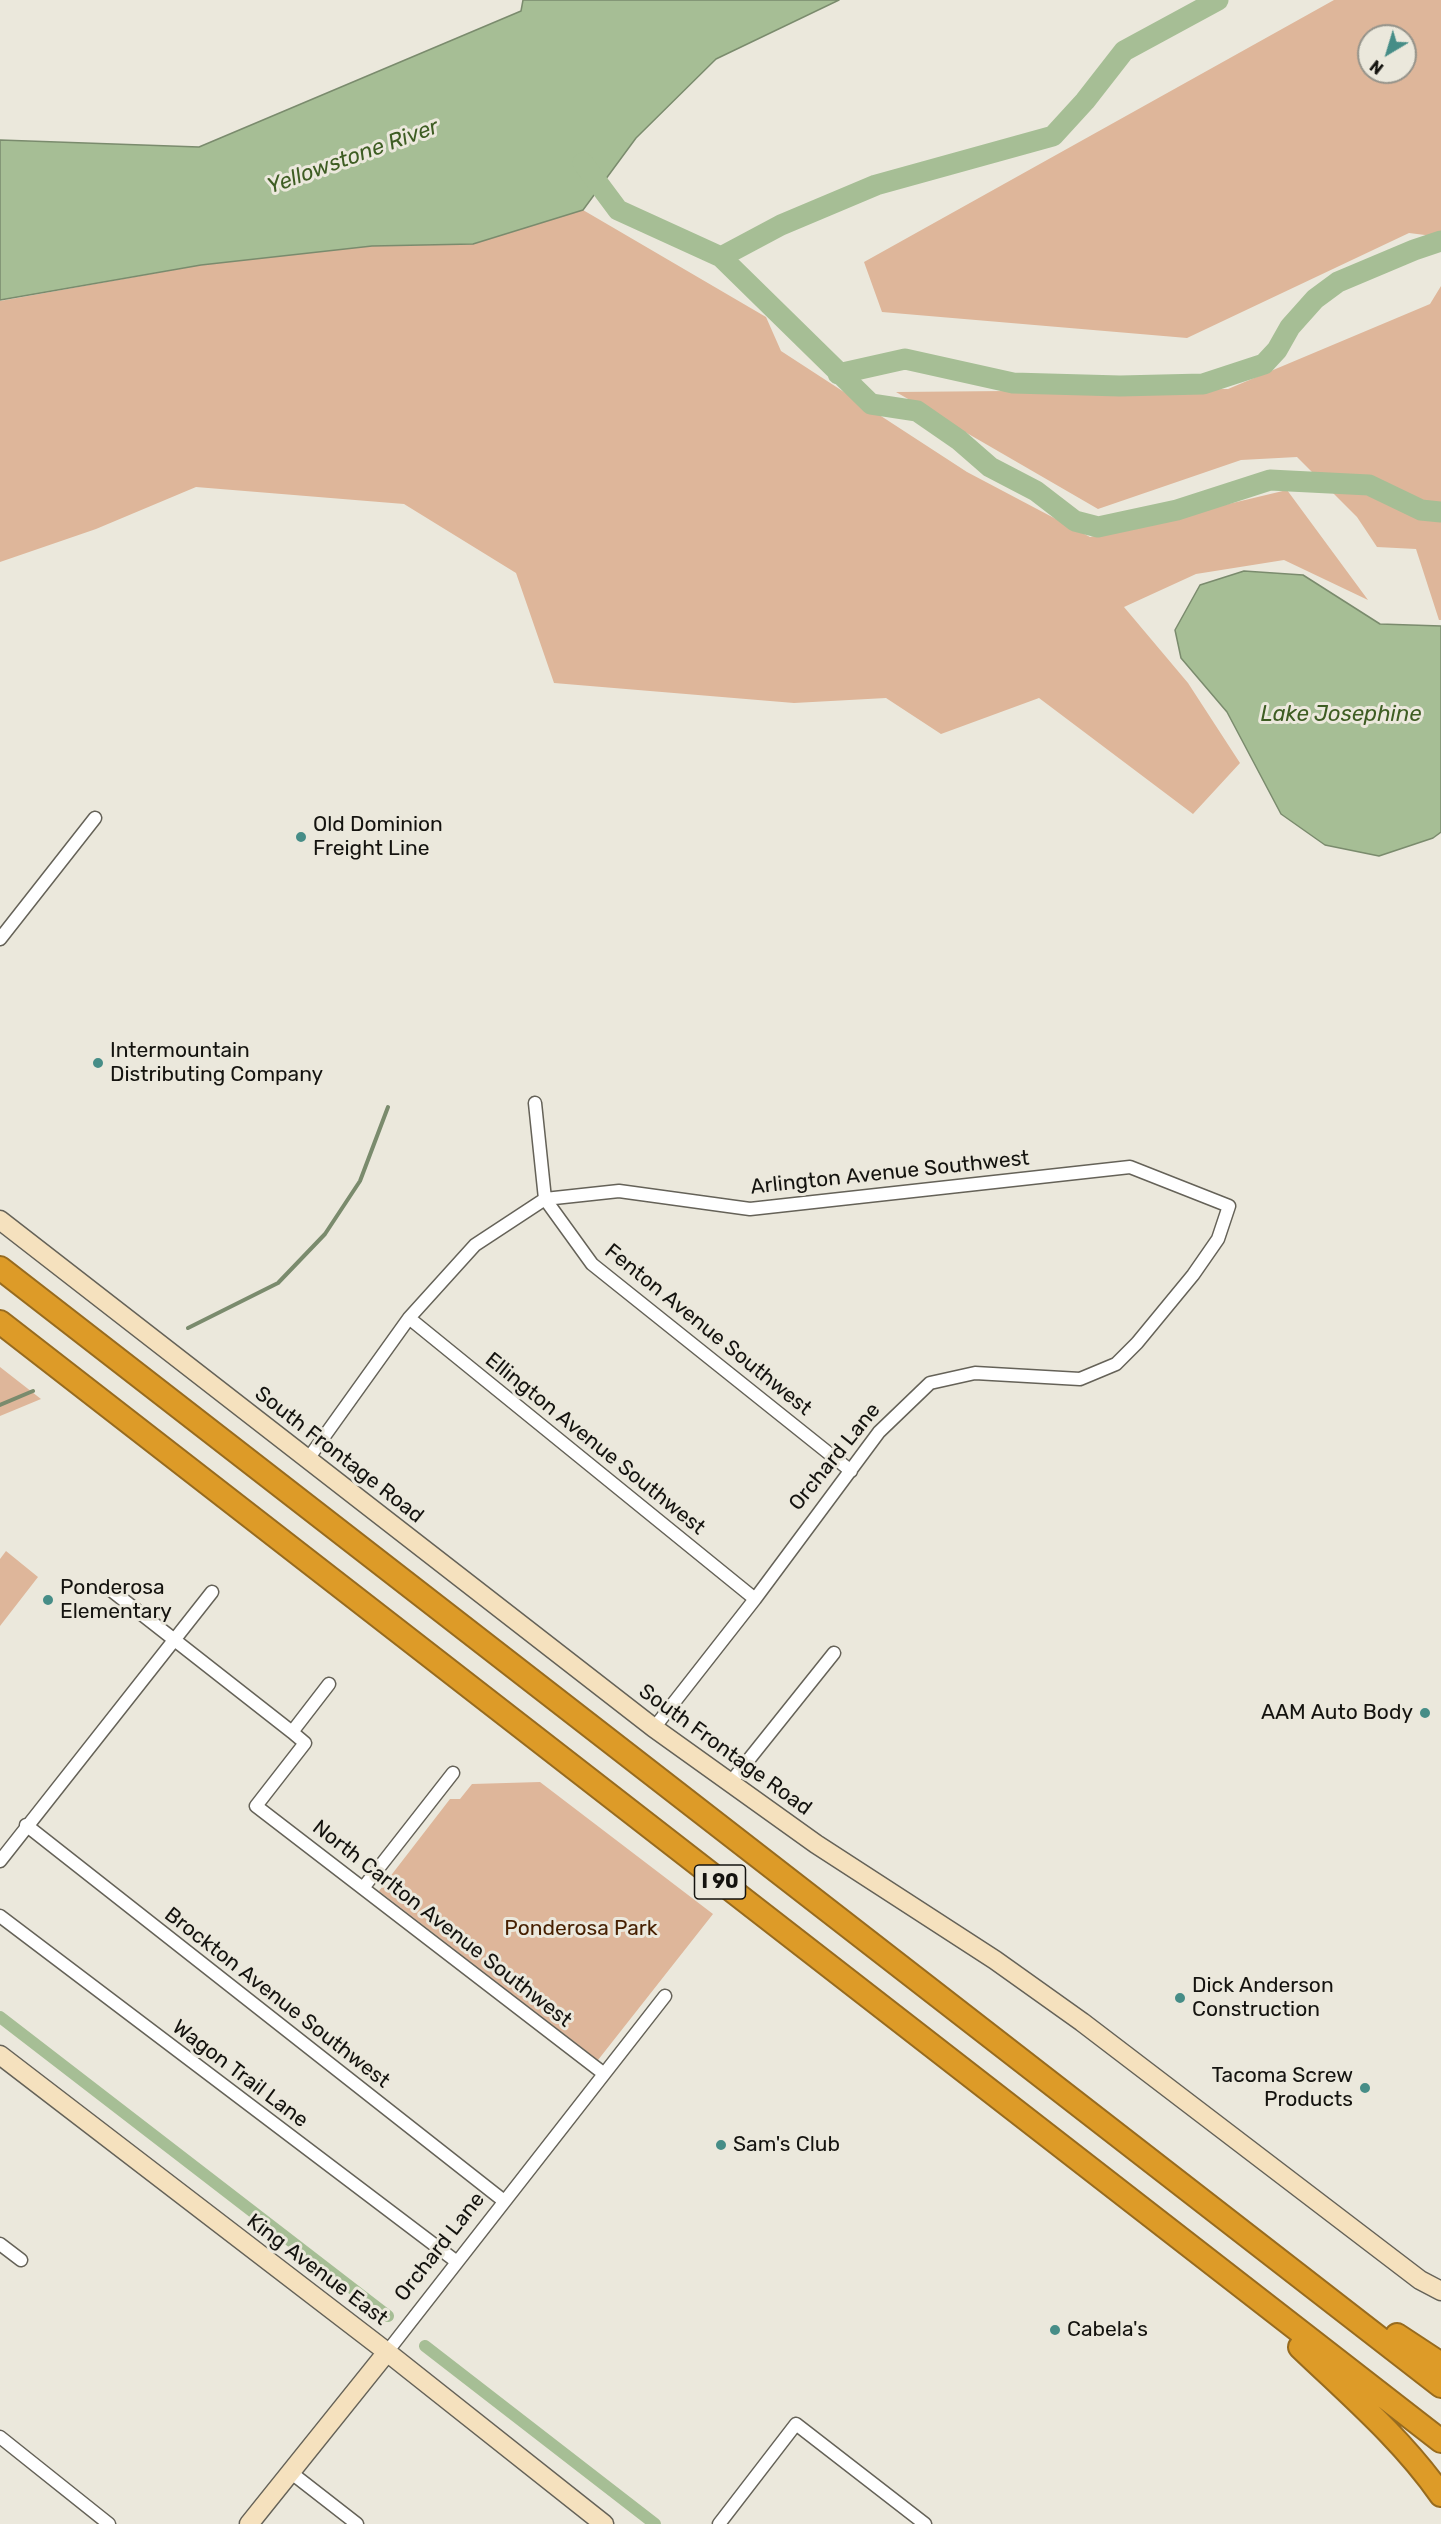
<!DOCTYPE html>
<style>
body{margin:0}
#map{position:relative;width:1441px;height:2524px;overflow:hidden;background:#ebe8dc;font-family:Rubik,sans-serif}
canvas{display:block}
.north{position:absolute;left:1357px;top:24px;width:60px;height:60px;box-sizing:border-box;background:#ebe8dc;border:2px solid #95938a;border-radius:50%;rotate:218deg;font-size:16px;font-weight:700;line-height:24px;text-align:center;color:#14130f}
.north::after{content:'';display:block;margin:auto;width:21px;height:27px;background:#468d87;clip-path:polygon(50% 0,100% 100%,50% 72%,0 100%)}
</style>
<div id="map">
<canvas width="1441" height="2524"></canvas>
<div class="north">N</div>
</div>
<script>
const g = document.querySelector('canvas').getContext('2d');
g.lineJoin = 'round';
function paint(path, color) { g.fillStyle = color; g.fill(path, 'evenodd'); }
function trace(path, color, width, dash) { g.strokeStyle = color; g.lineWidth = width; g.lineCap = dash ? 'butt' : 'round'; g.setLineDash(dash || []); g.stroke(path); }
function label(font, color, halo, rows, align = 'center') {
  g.font = font + ' Rubik,sans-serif'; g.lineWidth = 6; g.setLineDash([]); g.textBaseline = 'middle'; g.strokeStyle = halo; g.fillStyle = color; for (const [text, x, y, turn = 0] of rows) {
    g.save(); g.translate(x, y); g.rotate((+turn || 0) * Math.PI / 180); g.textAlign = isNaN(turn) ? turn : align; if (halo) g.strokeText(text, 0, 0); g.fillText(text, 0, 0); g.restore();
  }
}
paint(new Path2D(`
 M 1334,0 L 1441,0 L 1441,237 L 1409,233 L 1187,338 L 882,312 L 864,262 ZM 1369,36 L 1405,36 L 1405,72 L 1369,72 Z
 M 583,210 L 766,317 L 781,351 L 967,472 L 1090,537 L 1287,490 L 1368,600 L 1284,560 L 1196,574 L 1124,607 L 1188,683 L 1240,763 L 1193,814 L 1039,698 L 941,734 L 886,698 L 794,703 L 554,683 L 516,573 L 404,504 L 196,487 L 96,529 L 0,562 L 0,301 L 201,265 L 372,246 L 473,244 Z
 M 1441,286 L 1441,620 L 1439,620 L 1416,549 L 1377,547 L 1357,517 L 1297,457 L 1241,460 L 1098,509 L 896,392 L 1228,389 L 1430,304 Z
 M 0,1367 L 41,1399 L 0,1416 Z
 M 6,1551 L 38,1577 L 0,1626 L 0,1559 Z
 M 540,1782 L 713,1914 L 598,2060 L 379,1891 L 450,1799 L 460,1799 L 472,1784 Z`), '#deb69a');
const water = new Path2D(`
 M 523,0 L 839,0 L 716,59 L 636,138 L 583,210 L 473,244 L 372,246 L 201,265 L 0,300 L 0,140 L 199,147 L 521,11 Z
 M 1244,571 L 1303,575 L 1380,624 L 1441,626 L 1441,832 L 1433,838 L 1379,856 L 1325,845 L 1281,814 L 1227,712 L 1181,658 L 1175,630 L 1200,585 Z`);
paint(water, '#a6be95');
trace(water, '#7a8b6d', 1.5);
trace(new Path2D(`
 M 188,1328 L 278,1283 L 325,1234 L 360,1181 L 388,1107
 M 0,1405 L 33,1391`), '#7a8b6d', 4);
trace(new Path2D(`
 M 0,2017 L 388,2316
 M 425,2346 L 655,2524`), '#a6be95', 12);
trace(new Path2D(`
 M 583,163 L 618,210 L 721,257 L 871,404 L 917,411 L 959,440 L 990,467 L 1036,491 L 1075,521 L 1098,527 L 1177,510 L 1270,480 L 1369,485 L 1421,510 L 1441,512
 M 721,257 L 781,225 L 876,185 L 1053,136 L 1085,101 L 1124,51 L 1218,0
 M 838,374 L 905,359 L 1013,383 L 1120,386 L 1203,384 L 1264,364 L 1277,350 L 1290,327 L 1315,299 L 1338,282 L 1414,250 L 1441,241`), '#a6be95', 21);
const street = new Path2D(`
 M 0,939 L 95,818
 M 535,1103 L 545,1199 L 592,1264 L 851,1471
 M 409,1318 L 755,1599
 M 308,1459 L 409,1318 L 475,1245 L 545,1199 L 619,1191 L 750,1209 L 1130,1167 L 1229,1206 L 1218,1239 L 1193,1275 L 1137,1343 L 1116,1364 L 1080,1379 L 975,1373 L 930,1383 L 879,1432 L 755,1599 L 654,1728
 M 107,1587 L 292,1732
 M 329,1684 L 292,1732 L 305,1743 L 256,1806 L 603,2073
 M 730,1783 L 834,1653
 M 26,1825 L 504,2201
 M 0,1861 L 212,1592
 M 363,1888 L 453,1773
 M 0,1916 L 457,2262
 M 0,2244 L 21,2260
 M 387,2352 L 665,1996
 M 0,2437 L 109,2524
 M 289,2471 L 357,2524
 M 719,2524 L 796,2424 L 925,2524`);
const secondary = new Path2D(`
 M 0,1220 L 654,1728 L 816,1844 L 995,1960 L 1082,2022 L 1420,2280 L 1441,2291
 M 0,2055 L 387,2352 L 604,2524
 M 249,2524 L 387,2352`);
const highway = new Path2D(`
 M 0,1268 L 1441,2386
 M 0,1322 L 1441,2441
 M 1397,2335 L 1441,2364
 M 1300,2347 C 1349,2394 1402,2439 1441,2495`);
trace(street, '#656258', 15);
trace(secondary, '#656258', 21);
trace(highway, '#976b1f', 26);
trace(street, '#fff', 12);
trace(secondary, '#f5e1be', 18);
trace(highway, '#dd9b28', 22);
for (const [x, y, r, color] of [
 [301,837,6,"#468d87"],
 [98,1063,6,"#468d87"],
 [48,1600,6,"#468d87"],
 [1425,1713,6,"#468d87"],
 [1180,1998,6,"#468d87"],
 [1365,2088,6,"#468d87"],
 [721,2145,6,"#468d87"],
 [1055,2330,6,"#468d87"]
]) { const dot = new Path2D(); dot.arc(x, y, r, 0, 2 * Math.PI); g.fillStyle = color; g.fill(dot); trace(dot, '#ebe8dc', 2); }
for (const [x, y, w] of [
 [720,1882,51]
]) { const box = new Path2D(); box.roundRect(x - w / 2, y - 17, w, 34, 4.5); g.fillStyle = '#ebe8dc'; g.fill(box); trace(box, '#14130f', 1.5); }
label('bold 20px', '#14130f', null, [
 ["I 90",720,1882]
]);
label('21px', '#14130f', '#ebe8dc', [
 ["Old Dominion",313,825],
 ["Freight Line",313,849],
 ["Intermountain",110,1051],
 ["Distributing Company",110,1075],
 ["Ponderosa",60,1588],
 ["Elementary",60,1612],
 ["AAM Auto Body",1413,1713,"right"],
 ["Dick Anderson",1192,1986],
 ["Construction",1192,2010],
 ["Tacoma Screw",1353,2076,"right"],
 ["Products",1353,2100,"right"],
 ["Sam's Club",733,2145],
 ["Cabela's",1067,2330]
], 'left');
label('21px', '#14130f', '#ebe8dc', [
 ["Arlington Avenue Southwest",890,1173,-6],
 ["Fenton Avenue Southwest",708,1330,39],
 ["Ellington Avenue Southwest",595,1444,39],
 ["South Frontage Road",339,1455,38],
 ["Orchard Lane",835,1457,-51],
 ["South Frontage Road",725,1750,36],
 ["North Carlton Avenue Southwest",442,1924,38],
 ["Brockton Avenue Southwest",277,1998,38],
 ["Wagon Trail Lane",240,2074,37],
 ["Orchard Lane",440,2247,-52],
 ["King Avenue East",317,2270,37]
]);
label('21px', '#461f00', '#ebe8dc', [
 ["Ponderosa Park",581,1929]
]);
label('italic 22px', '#3e5d23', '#ebe8dc', [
 ["Yellowstone River",353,157,-20],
 ["Lake Josephine",1341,715]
]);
</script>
